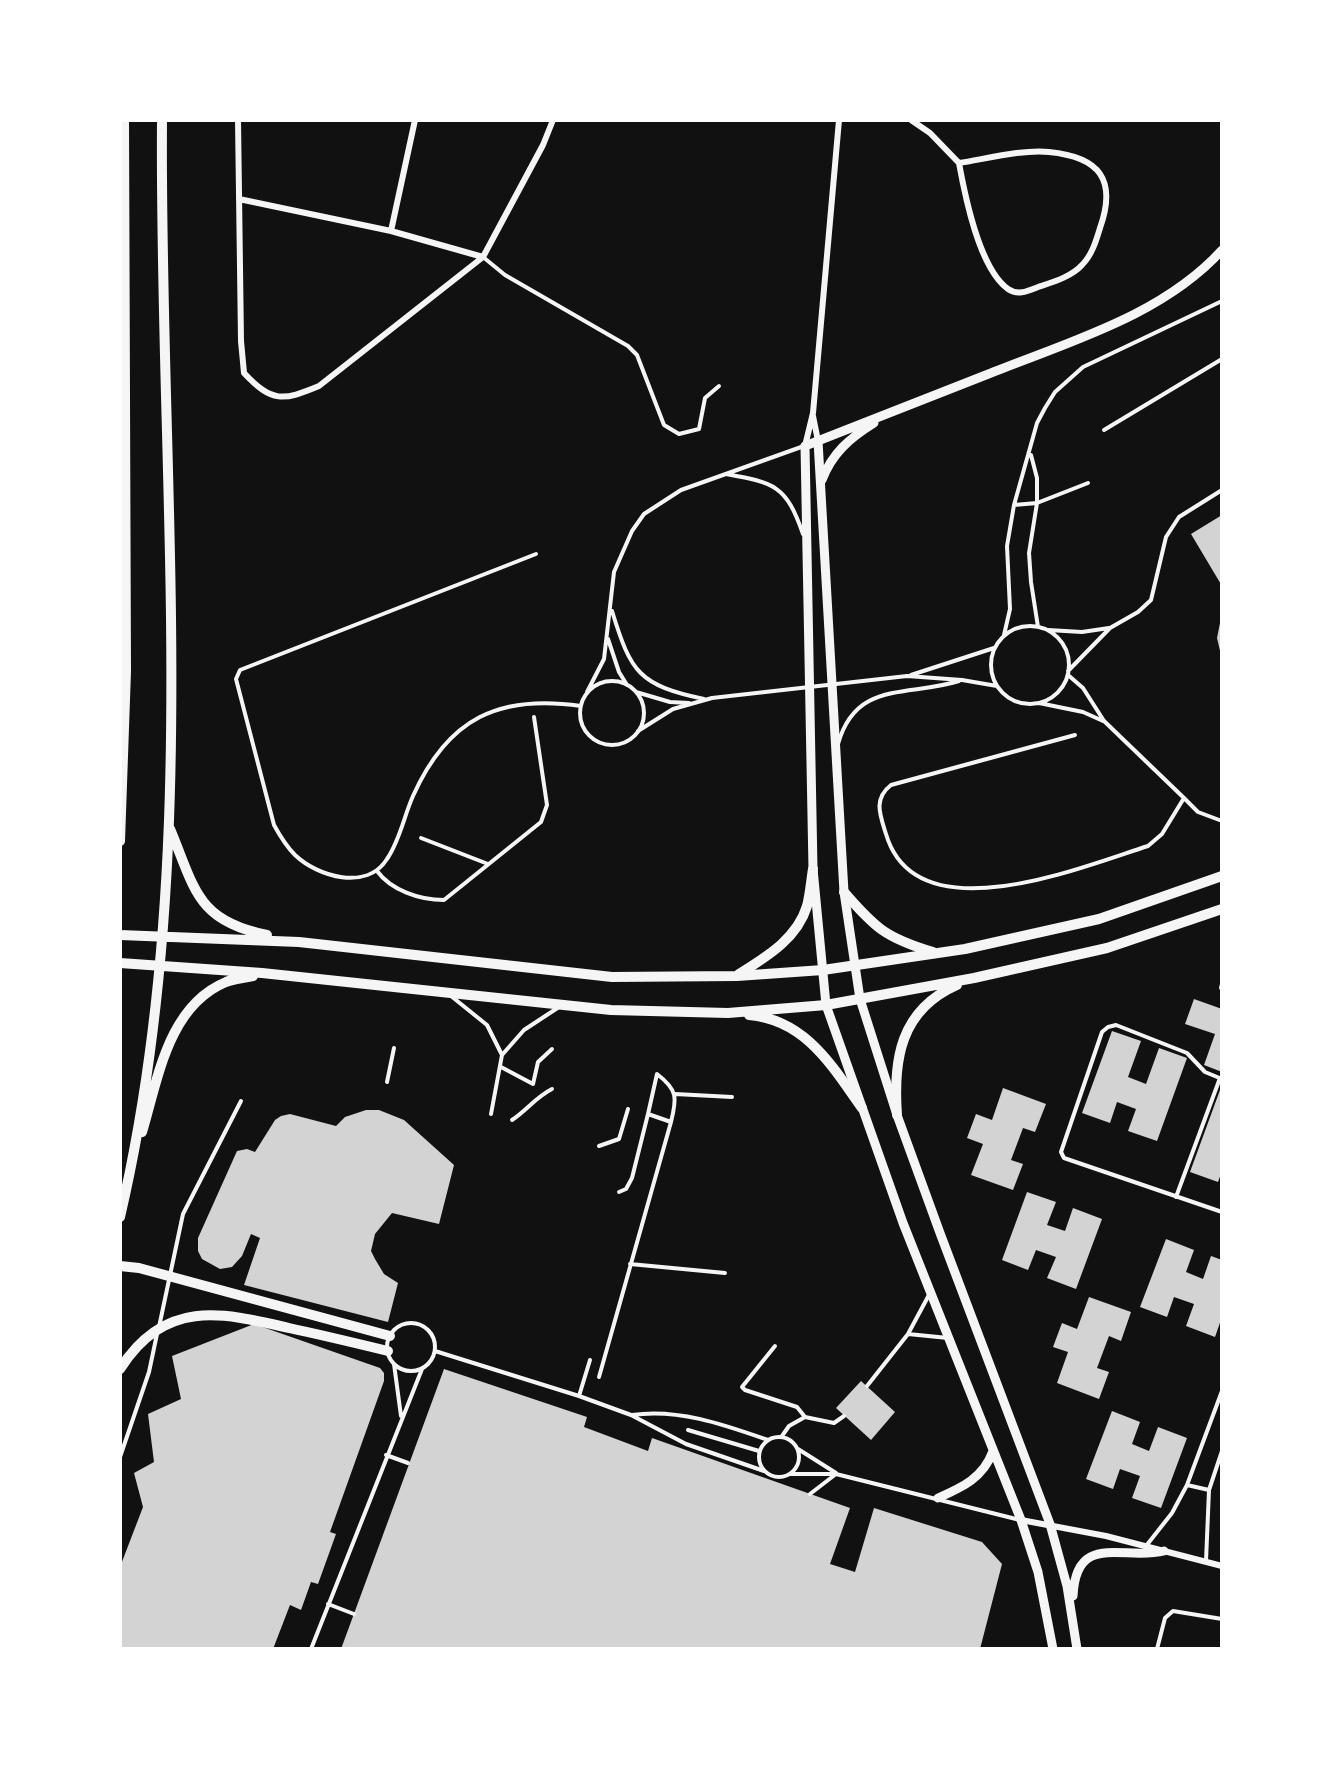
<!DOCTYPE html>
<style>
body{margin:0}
#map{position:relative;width:1342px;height:1769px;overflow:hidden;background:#111;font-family:"Crimson Pro",serif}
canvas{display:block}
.frame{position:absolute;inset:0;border:122px solid #fff;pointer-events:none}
</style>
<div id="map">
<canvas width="1342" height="1769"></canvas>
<div class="frame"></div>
</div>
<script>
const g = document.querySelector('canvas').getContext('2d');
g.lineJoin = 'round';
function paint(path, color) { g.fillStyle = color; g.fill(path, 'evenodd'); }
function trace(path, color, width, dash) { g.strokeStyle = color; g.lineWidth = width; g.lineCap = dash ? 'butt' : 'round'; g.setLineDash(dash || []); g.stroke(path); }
paint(new Path2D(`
 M 1222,515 L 1222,586 L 1191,534 Z
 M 1222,613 L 1222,655 L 1221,655 L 1217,638 Z
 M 1194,999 L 1222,1009 L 1222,1072 L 1204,1065 L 1215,1034 L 1185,1024 Z
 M 1112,1031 L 1141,1041 L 1128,1077 L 1146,1084 L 1159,1048 L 1187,1058 L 1157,1141 L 1128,1131 L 1136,1109 L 1117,1102 L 1110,1123 L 1082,1113 Z
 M 1003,1088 L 1046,1104 L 1035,1132 L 1023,1128 L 1011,1160 L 1023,1164 L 1013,1190 L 971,1175 L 983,1144 L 967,1138 L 976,1114 L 992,1120 Z
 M 1220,1090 L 1222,1091 L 1222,1171 L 1218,1182 L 1190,1172 Z
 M 366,1110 L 379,1110 L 404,1120 L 454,1165 L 439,1224 L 392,1213 L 375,1234 L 371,1251 L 375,1259 L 384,1274 L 398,1283 L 388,1322 L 244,1285 L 260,1238 L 251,1234 L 242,1256 L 232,1267 L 220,1269 L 202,1259 L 198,1251 L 198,1238 L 237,1151 L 247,1149 L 255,1152 L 275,1120 L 281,1116 L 290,1114 L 336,1126 L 345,1117 Z
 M 1027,1192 L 1056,1202 L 1047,1225 L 1065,1231 L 1073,1208 L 1102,1219 L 1076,1289 L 1047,1278 L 1056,1257 L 1036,1250 L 1028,1270 L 1002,1260 Z
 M 1166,1239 L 1194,1250 L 1186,1272 L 1203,1279 L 1211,1256 L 1222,1260 L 1222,1317 L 1215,1337 L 1186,1326 L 1194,1304 L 1174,1297 L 1167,1317 L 1140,1307 Z
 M 1089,1297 L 1131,1312 L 1121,1341 L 1109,1336 L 1097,1368 L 1109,1372 L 1099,1399 L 1057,1383 L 1068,1352 L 1053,1347 L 1062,1323 L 1077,1329 Z
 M 254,1324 L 380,1368 L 384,1373 L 384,1381 L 330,1532 L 336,1534 L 318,1584 L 311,1582 L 301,1610 L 290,1605 L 273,1649 L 120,1649 L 120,1567 L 143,1507 L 134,1473 L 154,1462 L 148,1414 L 181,1399 L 172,1356 Z
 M 444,1369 L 587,1417 L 584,1427 L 648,1451 L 652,1438 L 850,1508 L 830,1564 L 855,1572 L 874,1508 L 982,1542 L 1002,1564 L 980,1649 L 341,1649 Z
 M 861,1381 L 895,1412 L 871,1440 L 836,1408 Z
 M 1112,1411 L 1140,1422 L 1132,1444 L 1149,1451 L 1158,1427 L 1187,1438 L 1161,1508 L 1132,1498 L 1140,1476 L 1120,1469 L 1113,1489 L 1086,1479 Z`), '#d3d3d3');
trace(new Path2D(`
 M 483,257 L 505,275 L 628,346 L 637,355 L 664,425 L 679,434 L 699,429 L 705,398 L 719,386
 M 1104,430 L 1222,359
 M 1031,455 L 1037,478 L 1037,503 L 1029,553 L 1031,582 L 1038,627
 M 726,474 C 775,483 786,485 803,534
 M 1014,505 L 1037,503 L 1088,483
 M 536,554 L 240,670 L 236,679 L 274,825 C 280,836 286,846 295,855 C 318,877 367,891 387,859 C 400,840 404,816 413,796 C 448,718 499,694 581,706
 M 612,611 C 631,673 639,685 704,699
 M991 665a39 39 0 1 1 78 0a39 39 0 1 1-78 0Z
 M 1048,630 L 1082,632 L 1109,628
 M 1004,635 L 1010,609 L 1007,546 L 1014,505 L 1037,423 L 1045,408 L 1055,392 L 1083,367 L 1222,301
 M 608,639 L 619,672 L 627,685
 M 1068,671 L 1110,628 L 1138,612 L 1151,600 L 1166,537 L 1179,517 L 1222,490
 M 911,675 L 994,648
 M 1068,675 L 1083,688 L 1104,721 L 1184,798 L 1198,812 L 1222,821
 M580 713a32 32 0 1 1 64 0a32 32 0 1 1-64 0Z
 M 587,692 L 604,659 L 614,572 L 632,531 L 644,514 L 681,490 L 804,446
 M 636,692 L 670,702 L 689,703
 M 1039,703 L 1083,712 L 1103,721
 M 638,731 L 673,709 L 712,698 L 907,676 L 962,680 L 997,686
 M 1075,735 L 891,785 C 873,799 880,815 886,834 C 916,936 1081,867 1148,846 L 1162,834 L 1184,798
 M 838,744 C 856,680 908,697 959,681
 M 1222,774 L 1222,779
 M 421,838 L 488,864
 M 377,871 C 391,890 419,900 444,900 L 541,822 L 547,805 L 534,717
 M 1221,988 L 1222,984
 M 451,996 L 487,1025 L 502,1055 L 524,1030 L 559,1007
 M 501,1067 L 533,1084 L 538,1062 L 552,1049
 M 1222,1079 L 1205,1072 L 1187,1053 L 1116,1025 L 1108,1027 L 1102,1032 L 1061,1152 L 1064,1158 L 1222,1212
 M 387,1082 L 394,1048
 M 675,1094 L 732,1097
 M 491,1114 L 502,1055
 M 512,1120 C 527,1110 536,1097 552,1089
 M 599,1146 L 619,1139 L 628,1109
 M 619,1192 L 626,1189 L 632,1178 L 648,1114
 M 1176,1197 L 1220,1078
 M 630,1264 L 725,1273
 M387 1347a24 24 0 1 1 48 0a24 24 0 1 1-48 0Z
 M 159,1327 L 183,1214 L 241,1101
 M 908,1334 L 948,1338
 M 775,1346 L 742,1387 L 745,1390 L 797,1407 L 805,1417
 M 435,1351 L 579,1396 L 631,1415 L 686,1444 L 764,1471
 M 394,1364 L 401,1416
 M 599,1377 L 671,1122 C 677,1098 678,1090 657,1074 L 648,1114 L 671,1122
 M 867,1386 L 908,1334 L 930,1293
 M 579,1396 L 590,1360
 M 632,1415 C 678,1408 725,1425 768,1440
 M 688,1430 L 759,1451
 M 782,1436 L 789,1426 L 805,1417 L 834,1423 L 844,1416
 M759 1457a20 20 0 1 1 40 0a20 20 0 1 1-40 0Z
 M 798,1449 L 836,1473
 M 386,1455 L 408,1463
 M 120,1457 L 149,1372 L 157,1334
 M 790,1474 L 836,1474 L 1020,1520
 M 1187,1485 L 1209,1490
 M 810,1494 L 836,1474
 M 1146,1546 L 1172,1513 L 1187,1485 L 1222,1391
 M 1206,1561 L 1209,1490 L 1222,1451
 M 328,1604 L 354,1614
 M 311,1649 L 422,1369
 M 1157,1649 L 1165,1618 L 1173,1611 L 1222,1619`), '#f5f5f5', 4);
trace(new Path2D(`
 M 238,120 L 241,341 L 244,373 C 272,403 283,401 319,386 L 483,257 L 543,145 L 553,120
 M 911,120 L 930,133 L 959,163 C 985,159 1024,149 1049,152 C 1100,157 1117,180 1100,228 C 1096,241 1092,255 1082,265 C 1071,277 1053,282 1038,287 C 1028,291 1018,296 1008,289 C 979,268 965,196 959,163
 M 239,199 L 391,231 L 483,257
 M 391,231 L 415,120
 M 813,416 L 818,441
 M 805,446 L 813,413 L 839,120
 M 1021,1520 L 1106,1536 L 1222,1566`), '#f5f5f5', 6);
trace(new Path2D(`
 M 818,441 L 844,892 L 860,999 L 897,1115 L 940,1233 L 1050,1524 L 1067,1586 L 1077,1649
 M 822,480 C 832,453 850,438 874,423
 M 938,1498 C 963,1487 983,1478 993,1451
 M 1073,1596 C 1076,1531 1124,1561 1164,1551
 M 1053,1649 L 1038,1572 L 1021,1520 L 903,1223 L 826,1005 L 813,869 L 805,446 C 867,422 929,397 991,373 C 1071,341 1163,315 1222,250`), '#f5f5f5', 9);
trace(new Path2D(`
 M 170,829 C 195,888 196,921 267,935
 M 120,841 L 126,671 L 124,120
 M 844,892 C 875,928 886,938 933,952
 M 120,935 L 299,942 L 612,977 L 737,976 L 823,970 L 965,949 L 1099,919 L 1222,876
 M 120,963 L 262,973 L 611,1010 L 728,1013 L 826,1005 L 974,978 L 1107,948 L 1222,909
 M 739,974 C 766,957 797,939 807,906 C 810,895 811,881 813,869
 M 749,1015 C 806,1020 832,1066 862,1108
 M 897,1115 C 893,1060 900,1010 957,985
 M 142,1132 C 158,1079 168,1006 226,982 C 234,979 244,978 253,976
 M 120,1217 C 204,858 159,485 162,120
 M 120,1266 L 139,1268 L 390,1336
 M 120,1369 C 165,1299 220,1312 289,1328 C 322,1335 355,1343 388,1351`), '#f5f5f5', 10);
</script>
